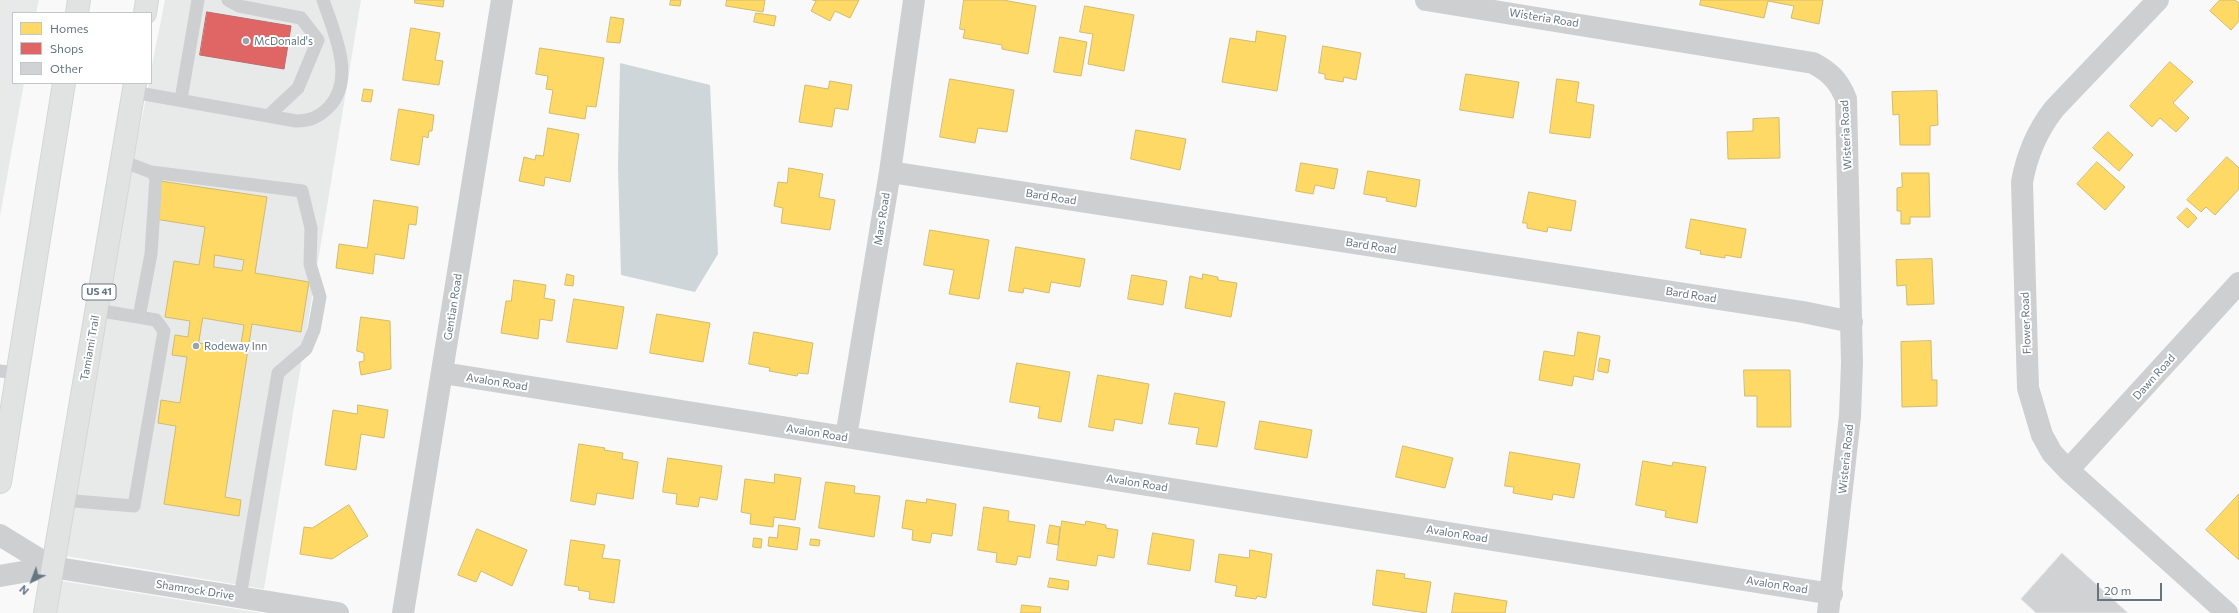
<!DOCTYPE html>
<style>
body{margin:0}
#map{position:relative;width:2239px;height:613px;overflow:hidden;background:#f9f9f9;font-family:Commissioner,sans-serif}
canvas{display:block}
.legend{position:absolute;left:12px;top:12px;width:140px;height:72px;box-sizing:border-box;background:#fff;border:1px solid #c1c8cd;margin:0;padding:5px 7px;list-style:none;font-size:12px;color:#657683}
.legend li{display:flex;align-items:center;gap:8px;height:20px}
.legend b{width:20px;border:1px solid #c1c8cd}
.north{position:absolute;left:12px;top:561px;width:40px;height:40px;-webkit-text-stroke:3px #fff;paint-order:stroke;rotate:222deg;font-size:11px;font-weight:700;line-height:16px;text-align:center;color:#657683}
.north::after{content:'';display:block;margin:auto;width:14px;height:18px;background:#657683;clip-path:polygon(50% 0,100% 100%,50% 72%,0 100%)}
.scale{position:absolute;left:2097px;top:583px;width:65px;height:18px;box-sizing:border-box;border:2px solid #657683;border-top:0;padding-left:5px;font-size:12px;line-height:14px;white-space:nowrap;color:#657683;-webkit-text-stroke:3px #fff;paint-order:stroke}
</style>
<div id="map">
<canvas width="2239" height="613"></canvas>
<ul class="legend">
<li><b style="height:11px;background:#ffd966"></b>Homes</li>
<li><b style="height:11px;background:#e06666"></b>Shops</li>
<li><b style="height:11px;background:#d0d2d3"></b>Other</li>
</ul>
<div class="north">N</div>
<div class="scale">20 m</div>
</div>
<script>
const g = document.querySelector('canvas').getContext('2d');
g.lineJoin = 'round';
function paint(path, color) { g.fillStyle = color; g.fill(path, 'evenodd'); }
function trace(path, color, width, dash) { g.strokeStyle = color; g.lineWidth = width; g.lineCap = dash ? 'butt' : 'round'; g.setLineDash(dash || []); g.stroke(path); }
function label(font, color, halo, rows, align = 'center') {
  g.font = font + ' Commissioner,sans-serif'; g.lineWidth = 4; g.setLineDash([]); g.textBaseline = 'middle'; g.strokeStyle = halo; g.fillStyle = color; for (const [text, x, y, turn = 0] of rows) {
    g.save(); g.translate(x, y); g.rotate((+turn || 0) * Math.PI / 180); g.textAlign = isNaN(turn) ? turn : align; if (halo) g.strokeText(text, 0, 0); g.fillText(text, 0, 0); g.restore();
  }
}
paint(new Path2D(`
 M 0,0 L 39,0 L 36,13 L 13,13 L 13,83 L 24,83 L 0,216 Z
 M 165,0 L 361,0 L 264,589 L 66,556 L 136,147 L 149,83 L 151,83 L 151,70 Z
 M 62,581 L 261,613 L 57,613 Z`), '#e8e9e9');
paint(new Path2D(`
 M 620,63 L 710,85 L 718,254 L 695,292 L 621,275 L 618,167 Z`), '#ced6d9');
const homes = new Path2D(`
 M 415,0 L 444,0 L 443,7 L 415,3 Z
 M 671,0 L 681,0 L 680,6 L 670,5 Z
 M 727,0 L 765,0 L 763,12 L 726,6 Z
 M 813,0 L 859,0 L 850,18 L 835,11 L 830,21 L 811,11 L 816,1 Z
 M 964,0 L 1003,0 L 1036,6 L 1028,54 L 1002,49 L 1002,45 L 963,38 L 965,30 L 960,29 Z
 M 1701,0 L 1823,0 L 1819,24 L 1791,18 L 1794,6 L 1768,1 L 1764,18 L 1700,5 Z
 M 2220,0 L 2235,0 L 2239,3 L 2239,21 L 2231,30 L 2210,11 Z
 M 1085,6 L 1134,15 L 1124,71 L 1088,64 L 1093,34 L 1080,32 Z
 M 756,13 L 776,16 L 774,26 L 754,22 Z
 M 611,17 L 624,19 L 620,43 L 607,42 Z
 M 411,28 L 440,33 L 435,60 L 443,61 L 439,85 L 403,80 Z
 M 1257,31 L 1286,36 L 1277,91 L 1222,82 L 1230,38 L 1255,42 Z
 M 1060,37 L 1087,42 L 1081,76 L 1054,72 Z
 M 1323,46 L 1361,53 L 1356,80 L 1344,77 L 1343,82 L 1325,79 L 1325,74 L 1319,73 Z
 M 540,48 L 604,58 L 596,107 L 587,106 L 585,119 L 549,113 L 553,90 L 546,89 L 548,76 L 536,74 Z
 M 2170,62 L 2193,82 L 2173,103 L 2189,118 L 2176,132 L 2160,118 L 2152,127 L 2130,106 Z
 M 1466,74 L 1519,82 L 1513,118 L 1460,110 Z
 M 950,79 L 1014,90 L 1007,132 L 978,128 L 975,143 L 940,137 Z
 M 1557,79 L 1579,82 L 1576,102 L 1594,105 L 1590,138 L 1550,133 Z
 M 830,81 L 852,85 L 848,110 L 835,108 L 832,127 L 799,122 L 805,85 L 828,89 Z
 M 364,89 L 373,90 L 371,102 L 362,101 Z
 M 1937,91 L 1938,125 L 1930,126 L 1930,145 L 1900,145 L 1899,114 L 1893,115 L 1892,92 Z
 M 399,109 L 434,115 L 432,131 L 429,131 L 428,138 L 423,136 L 419,165 L 391,160 Z
 M 1779,118 L 1780,158 L 1728,159 L 1727,132 L 1753,131 L 1753,119 Z
 M 548,128 L 579,134 L 570,182 L 545,177 L 544,186 L 519,181 L 524,157 L 535,160 L 536,155 L 543,156 Z
 M 1136,130 L 1186,139 L 1180,170 L 1131,159 Z
 M 2108,132 L 2133,155 L 2119,171 L 2093,148 Z
 M 2227,157 L 2239,168 L 2239,189 L 2215,215 L 2206,207 L 2201,212 L 2187,200 Z
 M 2097,162 L 2125,187 L 2105,210 L 2077,184 Z
 M 1301,163 L 1338,169 L 1334,189 L 1315,185 L 1313,194 L 1296,191 Z
 M 789,168 L 823,174 L 819,197 L 835,200 L 830,230 L 781,223 L 783,208 L 774,206 L 778,182 L 787,183 Z
 M 1368,171 L 1420,180 L 1416,207 L 1386,201 L 1387,198 L 1364,194 Z
 M 1902,173 L 1929,173 L 1930,217 L 1910,217 L 1910,224 L 1901,224 L 1901,211 L 1897,211 L 1897,188 L 1902,187 Z
 M 160,181 L 267,197 L 255,273 L 309,282 L 301,332 L 252,324 L 225,497 L 241,500 L 239,516 L 164,504 L 176,426 L 158,423 L 161,400 L 180,403 L 187,357 L 172,355 L 175,335 L 188,337 L 190,321 L 165,317 L 174,261 L 199,265 L 205,227 L 155,219 ZM 215,255 L 244,260 L 242,271 L 214,267 ZM 203,318 L 244,325 L 240,350 L 199,343 Z
 M 1529,192 L 1576,201 L 1571,231 L 1548,227 L 1547,232 L 1527,228 L 1527,223 L 1523,223 Z
 M 374,200 L 418,207 L 416,225 L 409,224 L 404,259 L 375,254 L 373,274 L 336,268 L 339,244 L 367,248 Z
 M 2187,208 L 2197,218 L 2188,228 L 2177,218 Z
 M 1691,219 L 1746,229 L 1741,258 L 1725,255 L 1725,258 L 1700,254 L 1701,251 L 1686,248 Z
 M 930,230 L 989,240 L 979,299 L 949,294 L 954,270 L 924,265 Z
 M 1016,247 L 1085,259 L 1080,287 L 1051,282 L 1049,293 L 1024,288 L 1023,293 L 1009,291 Z
 M 1932,259 L 1934,304 L 1907,305 L 1906,285 L 1897,286 L 1896,260 Z
 M 567,274 L 574,276 L 573,286 L 565,285 Z
 M 1203,274 L 1218,277 L 1218,280 L 1237,283 L 1231,317 L 1185,308 L 1190,276 L 1202,279 Z
 M 1132,275 L 1167,281 L 1163,305 L 1128,299 Z
 M 514,280 L 546,285 L 544,298 L 555,300 L 552,321 L 540,319 L 538,339 L 501,333 L 506,301 L 511,301 Z
 M 574,299 L 624,307 L 617,349 L 567,342 Z
 M 657,314 L 710,323 L 703,362 L 650,353 Z
 M 361,317 L 390,321 L 391,369 L 361,375 L 359,362 L 364,361 L 364,353 L 357,351 Z
 M 754,332 L 813,343 L 808,374 L 798,373 L 797,376 L 769,371 L 770,368 L 749,364 Z
 M 1578,332 L 1600,336 L 1593,380 L 1574,376 L 1572,386 L 1539,380 L 1544,351 L 1574,356 Z
 M 1931,341 L 1932,380 L 1937,380 L 1937,406 L 1902,407 L 1901,342 Z
 M 1600,358 L 1610,360 L 1608,373 L 1598,371 Z
 M 1017,363 L 1070,372 L 1061,422 L 1038,418 L 1040,407 L 1010,402 Z
 M 1744,370 L 1790,370 L 1791,427 L 1757,427 L 1757,396 L 1745,396 Z
 M 1098,375 L 1149,384 L 1142,424 L 1115,419 L 1113,431 L 1089,427 Z
 M 1175,393 L 1225,402 L 1217,447 L 1196,444 L 1199,428 L 1169,424 Z
 M 358,405 L 388,410 L 384,438 L 361,434 L 356,470 L 325,465 L 333,410 L 357,414 Z
 M 1260,421 L 1312,430 L 1307,458 L 1255,449 Z
 M 579,444 L 605,448 L 604,450 L 623,453 L 622,459 L 638,462 L 633,499 L 597,493 L 595,505 L 571,501 Z
 M 1403,446 L 1453,458 L 1445,488 L 1396,477 Z
 M 1510,452 L 1580,464 L 1574,498 L 1553,494 L 1552,500 L 1513,493 L 1514,487 L 1505,486 Z
 M 668,458 L 722,466 L 717,500 L 700,497 L 698,507 L 676,504 L 677,494 L 663,492 Z
 M 1643,461 L 1672,466 L 1673,462 L 1706,467 L 1697,523 L 1665,517 L 1666,511 L 1636,505 Z
 M 775,474 L 801,478 L 795,520 L 774,517 L 773,527 L 750,524 L 751,514 L 741,512 L 745,479 L 774,483 Z
 M 826,482 L 855,486 L 854,493 L 880,496 L 874,537 L 819,528 Z
 M 2239,494 L 2239,560 L 2206,530 Z
 M 927,499 L 956,504 L 952,536 L 932,533 L 930,543 L 912,540 L 913,530 L 902,528 L 906,500 L 926,503 Z
 M 349,505 L 368,536 L 332,559 L 300,554 L 304,527 L 312,528 Z
 M 984,507 L 1009,511 L 1008,521 L 1035,525 L 1030,558 L 1018,556 L 1016,565 L 996,562 L 997,553 L 978,550 Z
 M 1062,521 L 1085,525 L 1086,521 L 1106,525 L 1106,528 L 1118,530 L 1114,558 L 1098,555 L 1096,566 L 1057,560 Z
 M 779,525 L 800,528 L 797,550 L 768,546 L 769,537 L 777,538 Z
 M 1050,525 L 1060,527 L 1058,545 L 1047,543 Z
 M 477,529 L 527,550 L 512,586 L 481,571 L 476,582 L 458,575 Z
 M 1153,533 L 1194,540 L 1190,571 L 1148,564 Z
 M 754,538 L 762,539 L 761,548 L 753,547 Z
 M 811,539 L 820,540 L 819,546 L 810,545 Z
 M 571,540 L 605,545 L 602,558 L 620,560 L 614,603 L 589,599 L 590,592 L 578,590 L 579,587 L 565,585 Z
 M 1250,550 L 1272,554 L 1266,598 L 1257,596 L 1256,599 L 1235,596 L 1237,586 L 1215,582 L 1219,554 L 1249,558 Z
 M 1377,570 L 1405,574 L 1404,578 L 1431,582 L 1426,613 L 1373,605 Z
 M 1050,578 L 1069,581 L 1068,590 L 1048,587 Z
 M 1455,593 L 1507,601 L 1505,613 L 1452,613 Z
 M 1022,605 L 1041,607 L 1040,613 L 1021,613 Z`);
paint(homes, '#ffd966');
trace(homes, '#d1bb6f', 1);
const shops = new Path2D(`
 M 207,12 L 291,26 L 284,69 L 200,55 Z`);
paint(shops, '#e06666');
trace(shops, '#bb6b6f', 1);
const building = new Path2D(`
 M 2062,553 L 2128,613 L 2036,613 L 2021,599 Z`);
paint(building, '#d0d2d3');
trace(building, '#e8e8e8', 1);
const primary = new Path2D(`
 M 77,13 L 79,0
 M 145,13 L 147,0
 M 0,482 L 64,83
 M 45,613 L 135,83`);
trace(primary, '#d5d6d7', 24);
trace(new Path2D(`
 M 228,0 L 239,6 L 301,18 L 318,40 L 298,88 L 268,116
 M 133,92 L 296,121 C 310,121 319,117 329,107 C 356,79 334,32 323,0
 M 181,99 L 198,0
 M 122,161 L 151,172 L 156,177 L 151,254 L 139,317
 M 151,172 L 302,191 L 311,228 L 310,264 L 320,297 L 314,330 L 306,349 L 278,373 L 240,597
 M 0,371 L 17,373
 M 63,500 L 134,506 L 164,331 L 156,320 L 96,310`), '#cecfd0', 13);
trace(new Path2D(`
 M 1426,0 L 1813,63 C 1830,72 1839,81 1846,99 L 1852,363 L 1850,416 L 1828,613
 M 2158,0 L 2054,109 C 2037,131 2027,154 2022,182 L 2028,388 L 2042,435 L 2052,453 L 2068,470 L 2227,613
 M 890,172 L 1803,312 L 1852,322
 M 443,373 L 1832,594
 M 846,437 L 890,172 L 914,0
 M 2068,470 L 2239,283
 M 403,613 L 502,0`), '#cecfd0', 22);
trace(new Path2D(`
 M 0,535 L 52,567
 M 0,576 L 52,567 L 338,613`), '#cecfd0', 22);
trace(primary, '#e1e2e2', 22);
for (const [x, y, r, color] of [
 [246,41,4,"#99a4ac"],
 [196,346,4,"#99a4ac"]
]) { const dot = new Path2D(); dot.arc(x, y, r, 0, 2 * Math.PI); g.fillStyle = color; g.fill(dot); trace(dot, '#fff', 1.5); }
for (const [x, y, w] of [
 [99,292,34]
]) { const box = new Path2D(); box.roundRect(x - w / 2, y - 8, w, 16, 3); g.fillStyle = '#fff'; g.fill(box); trace(box, '#657683', 1); }
label('bold 10px', '#657683', null, [
 ["US 41",99,292]
]);
label('11px', '#657683', '#fff', [
 ["Wisteria Road",1544,18,9],
 ["Wisteria Road",1846,135,-93],
 ["Bard Road",1051,197,9],
 ["Mars Road",882,219,-81],
 ["Bard Road",1371,246,9],
 ["Bard Road",1691,295,9],
 ["Gentian Road",453,307,-81],
 ["Flower Road",2026,323,-92],
 ["Tamiami Trail",90,348,-80],
 ["Dawn Road",2154,377,-48],
 ["Avalon Road",497,382,9],
 ["Avalon Road",817,433,9],
 ["Wisteria Road",1846,459,-84],
 ["Avalon Road",1137,483,9],
 ["Avalon Road",1457,534,9],
 ["Avalon Road",1777,585,9],
 ["Shamrock Drive",195,590,9]
]);
label('11px', '#657683', '#fff', [
 ["McDonald's",254,41],
 ["Rodeway Inn",204,346]
], 'left');
</script>
